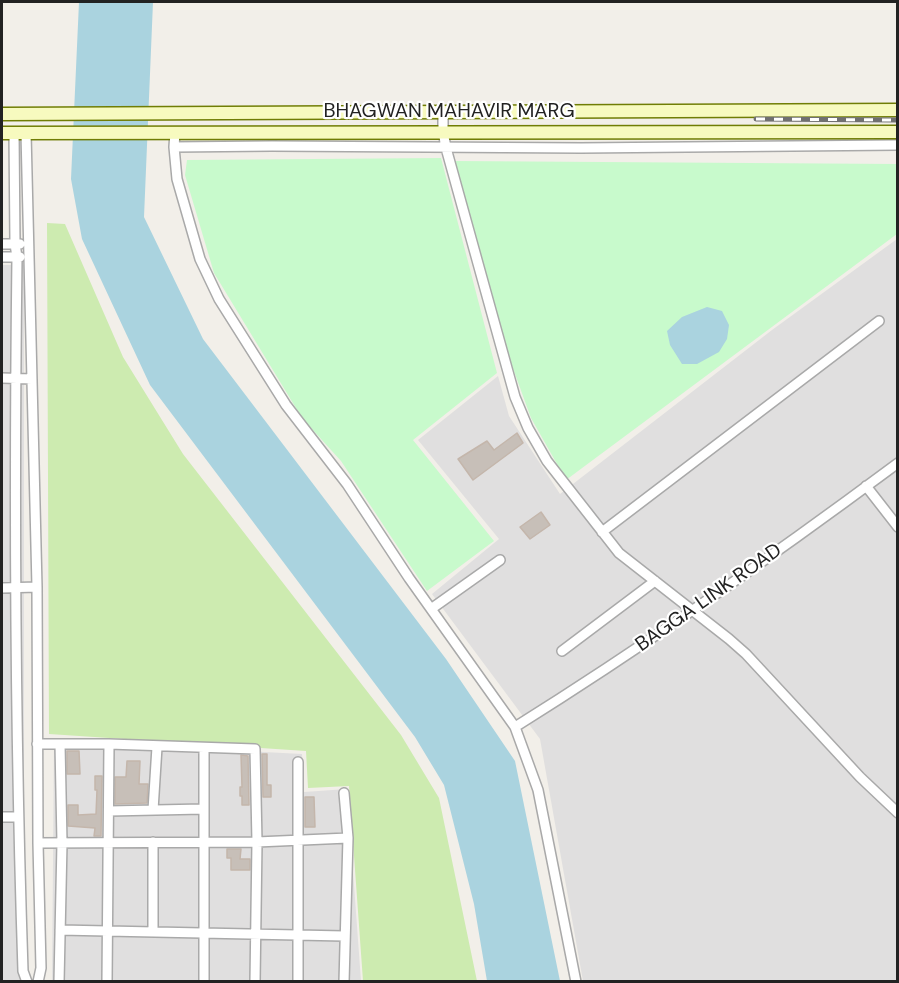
<!DOCTYPE html>
<style>
body{margin:0}
#map{position:relative;width:899px;height:983px;overflow:hidden;background:#f2efe9;font-family:"DM Sans",sans-serif}
canvas{display:block}
.frame{position:absolute;inset:0;border:3px solid #222;pointer-events:none}
</style>
<div id="map">
<canvas width="899" height="983"></canvas>
<div class="frame"></div>
</div>
<script>
const g = document.querySelector('canvas').getContext('2d');
g.lineJoin = 'round';
function paint(path, color) { g.fillStyle = color; g.fill(path, 'evenodd'); }
function trace(path, color, width, dash) { g.strokeStyle = color; g.lineWidth = width; g.lineCap = dash ? 'butt' : 'round'; g.setLineDash(dash || []); g.stroke(path); }
function label(font, color, halo, rows, align = 'center') {
  g.font = font + ' "DM Sans",sans-serif'; g.lineWidth = 4.5; g.setLineDash([]); g.textBaseline = 'middle'; g.strokeStyle = halo; g.fillStyle = color; for (const [text, x, y, turn = 0] of rows) {
    g.save(); g.translate(x, y); g.rotate((+turn || 0) * Math.PI / 180); g.textAlign = isNaN(turn) ? turn : align; if (halo) g.strokeText(text, 0, 0); g.fillText(text, 0, 0); g.restore();
  }
}
paint(new Path2D(`
 M 897,239 L 897,981 L 583,981 L 540,739 L 432,594 L 499,539 L 418,440 L 498,376 L 509,416 L 560,494 L 772,330 Z
 M 2,265 L 24,265 L 24,982 L 2,981 Z
 M 54,741 L 302,754 L 304,792 L 347,789 L 361,981 L 52,982 Z`), '#e0dfdf');
paint(new Path2D(`
 M 47,223 L 65,224 L 123,357 L 183,454 L 401,735 L 439,798 L 477,981 L 363,981 L 349,786 L 308,788 L 306,751 L 49,734 Z`), '#cdebb0');
paint(new Path2D(`
 M 441,158 L 497,373 L 413,440 L 494,541 L 427,591 L 341,461 L 302,418 L 214,273 L 185,175 L 187,160 Z
 M 455,161 L 897,164 L 897,234 L 566,480 L 531,418 L 507,352 Z`), '#c8facc');
paint(new Path2D(`
 M 79,2 L 153,2 L 144,217 L 203,339 L 446,659 L 515,761 L 560,981 L 487,981 L 474,904 L 444,785 L 415,737 L 150,385 L 82,239 L 71,179 Z
 M 707,307 L 722,311 L 729,325 L 727,339 L 719,352 L 697,364 L 682,364 L 670,345 L 667,331 L 682,317 Z`), '#aad3df');
const building = new Path2D(`
 M 517,433 L 523,443 L 473,480 L 458,459 L 487,441 L 494,450 Z
 M 541,512 L 550,525 L 530,539 L 520,527 Z
 M 67,751 L 79,751 L 80,774 L 67,774 Z
 M 262,754 L 267,754 L 267,785 L 271,785 L 271,797 L 263,797 Z
 M 241,755 L 248,756 L 249,805 L 242,805 L 242,796 L 240,796 L 240,787 L 242,787 Z
 M 127,761 L 140,761 L 139,784 L 148,784 L 147,803 L 115,804 L 115,777 L 126,777 Z
 M 95,776 L 102,776 L 101,836 L 94,836 L 95,828 L 68,826 L 68,805 L 78,805 L 78,815 L 96,814 L 97,790 L 95,790 Z
 M 305,797 L 314,797 L 315,827 L 305,827 Z
 M 227,849 L 241,849 L 240,859 L 250,859 L 250,870 L 231,870 L 231,858 L 227,858 Z`);
paint(building, '#c7bfb8');
trace(building, '#c4b6ab', 1.5);
const street = new Path2D(`
 M 443,112 L 443,131 L 446,148 L 515,397 L 528,428 L 547,461 L 619,553 L 729,639 L 746,654 L 860,777 L 898,813
 M 175,132 L 174,147 L 177,179 L 200,259 L 219,299 L 286,405 L 347,484 L 409,578 L 515,727 L 538,790 L 576,982
 M 14,133 L 15,244 L 17,257 C 14,495 15,733 23,971 L 27,982
 M 26,133 L 37,587 L 38,843 L 41,968 L 38,982
 M 174,147 L 272,146 L 581,148 L 898,145
 M 2,244 L 20,244
 M 2,257 L 20,257
 M 2,378 L 32,379
 M 866,486 L 898,527
 M 602,532 L 879,321
 M 2,588 L 37,587
 M 431,609 L 500,560
 M 562,651 L 655,581
 M 515,727 C 646,645 773,556 898,463
 M 37,744 L 109,744 L 255,749 L 257,842 L 255,982
 M 204,748 L 204,982
 M 298,762 L 298,982
 M 153,810 L 157,747
 M 109,811 L 203,809
 M 2,817 L 18,817
 M 38,843 L 257,842 L 348,838
 M 60,930 L 344,936
 M 153,932 L 153,842
 M 59,982 L 62,843 L 60,744
 M 107,982 L 109,744
 M 344,982 L 348,838 L 344,793`);
const secondary = new Path2D(`
 M 2,114 L 898,110
 M 2,133 L 898,132`);
trace(street, '#a9a9a9', 12);
trace(secondary, '#707d05', 15);
trace(street, '#fff', 9);
trace(secondary, '#f7fabf', 12);
const rail = new Path2D(`
 M 756,119 L 898,120`);
trace(rail, '#707070', 5);
trace(rail, '#fff', 3, [9]);
label('20px', '#222', '#fff', [
 ["BHAGWAN MAHAVIR MARG",449,112],
 ["BAGGA LINK ROAD",709,598,-35]
]);
</script>
